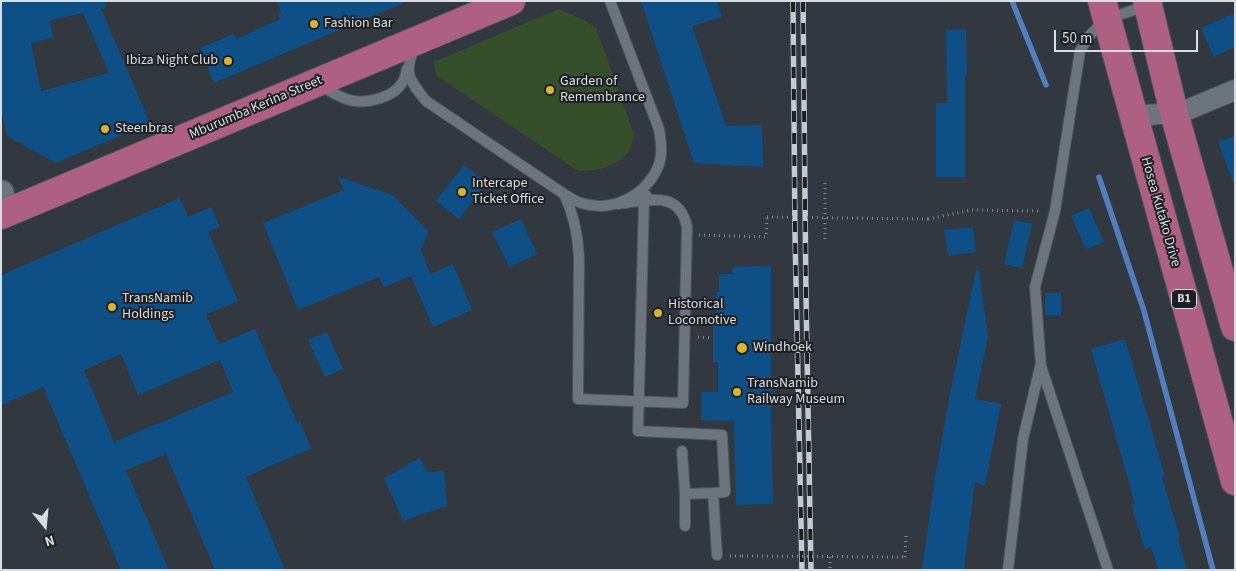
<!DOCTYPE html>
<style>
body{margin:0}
#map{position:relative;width:1236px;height:571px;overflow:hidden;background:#313840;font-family:"Source Sans 3",sans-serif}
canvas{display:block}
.frame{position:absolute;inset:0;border:2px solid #d8dde2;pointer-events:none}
.north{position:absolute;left:20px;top:501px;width:50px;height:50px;-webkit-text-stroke:4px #1c1f22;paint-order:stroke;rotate:163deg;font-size:14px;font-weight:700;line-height:20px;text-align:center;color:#d8dde2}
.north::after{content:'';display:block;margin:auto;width:18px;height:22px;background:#d8dde2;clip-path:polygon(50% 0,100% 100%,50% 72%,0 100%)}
.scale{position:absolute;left:1054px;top:30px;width:144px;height:22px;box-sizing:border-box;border:2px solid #d8dde2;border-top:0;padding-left:6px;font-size:15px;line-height:18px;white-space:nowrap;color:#d8dde2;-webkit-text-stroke:4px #1c1f22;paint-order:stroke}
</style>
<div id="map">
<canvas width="1236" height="571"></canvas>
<div class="frame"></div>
<div class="north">N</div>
<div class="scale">50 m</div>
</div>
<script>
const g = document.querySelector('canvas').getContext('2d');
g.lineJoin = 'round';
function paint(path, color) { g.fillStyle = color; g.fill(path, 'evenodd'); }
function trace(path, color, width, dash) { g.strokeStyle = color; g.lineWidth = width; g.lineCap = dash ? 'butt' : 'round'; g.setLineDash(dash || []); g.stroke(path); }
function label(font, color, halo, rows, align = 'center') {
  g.font = font + ' "Source Sans 3",sans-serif'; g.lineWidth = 4; g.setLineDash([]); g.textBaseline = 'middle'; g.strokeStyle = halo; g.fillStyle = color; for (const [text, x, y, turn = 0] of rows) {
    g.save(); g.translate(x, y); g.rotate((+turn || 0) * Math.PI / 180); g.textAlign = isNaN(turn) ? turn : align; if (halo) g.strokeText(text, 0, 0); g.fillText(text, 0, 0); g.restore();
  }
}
paint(new Path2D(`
 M 558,9 L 584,20 L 596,28 L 630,123 C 632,128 634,133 633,138 C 631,163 599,172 578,171 L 436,75 L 434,62 Z`), '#354f2b');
trace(new Path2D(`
 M 1012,1 L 1046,85
 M 1099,177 L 1144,311 L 1213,570`), '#537ebe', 5.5);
paint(new Path2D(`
 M 1,1 L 106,1 L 106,8 L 101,9 L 150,123 L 56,163 L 7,136 L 1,110 ZM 83,13 L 109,73 L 41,91 L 31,43 L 53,38 L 50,20 Z
 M 277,1 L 408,1 L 214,83 L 200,48 L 234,34 L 236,39 L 280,19 L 278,14 L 281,12 Z
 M 641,1 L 717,1 L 722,17 L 692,26 L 726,126 L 762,125 L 763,167 L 694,163 Z
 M 1235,13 L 1235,47 L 1214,57 L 1201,28 Z
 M 966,29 L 967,76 L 965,76 L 965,177 L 936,177 L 936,103 L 947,103 L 946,30 Z
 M 1235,136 L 1235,182 L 1233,182 L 1218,142 Z
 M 464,165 L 487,183 L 459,219 L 436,201 Z
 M 338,177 L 393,195 L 429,232 L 421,249 L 430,274 L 453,264 L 472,310 L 433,327 L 411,276 L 384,287 L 379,277 L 298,310 L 263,223 L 344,190 Z
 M 180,198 L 188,217 L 211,207 L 220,227 L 208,232 L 238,301 L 206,314 L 219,344 L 255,329 L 275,375 L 276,374 L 297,423 L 300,421 L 311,449 L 264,468 L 264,469 L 246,477 L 285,570 L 215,570 L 166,454 L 126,470 L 169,570 L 121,570 L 43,387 L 1,405 L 1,275 ZM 121,354 L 138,395 L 220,360 L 233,392 L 114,442 L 84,370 Z
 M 1089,208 L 1104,242 L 1086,249 L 1071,216 Z
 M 521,219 L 537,254 L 509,267 L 492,232 Z
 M 1014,220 L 1032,224 L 1022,268 L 1004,264 Z
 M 973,227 L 976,252 L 948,256 L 944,230 Z
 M 771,266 L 771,420 L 773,504 L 736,505 L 734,421 L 701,420 L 701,392 L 718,392 L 718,362 L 713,362 L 713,315 L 716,315 L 716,292 L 719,292 L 719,274 L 733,274 L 732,267 Z
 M 976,270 L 979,270 L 988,337 L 975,399 L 1001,404 L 985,486 L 975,482 L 964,570 L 922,570 L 935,477 L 950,394 Z
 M 1045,293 L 1061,293 L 1061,315 L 1045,315 Z
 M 327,332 L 343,369 L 325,377 L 308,340 Z
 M 1125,339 L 1165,476 L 1162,477 L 1180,538 L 1178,539 L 1187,570 L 1158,570 L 1151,547 L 1145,549 L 1131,505 L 1135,504 L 1091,349 Z
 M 420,458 L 427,472 L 444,471 L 447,506 L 403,521 L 384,478 Z`), '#0e5086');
const service = new Path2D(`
 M 415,47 C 403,73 409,80 426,101 L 564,194 C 569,197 575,201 581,203 C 612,213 645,196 658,167 C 663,155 661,141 659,129 L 610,1
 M 319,84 C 329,91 341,99 354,101 C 369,103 394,97 402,83 C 405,79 406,73 407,69
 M 564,194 C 574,215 578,234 579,257 L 578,399 L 683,403 L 687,227 C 679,189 647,201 618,204
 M 646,195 L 644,201 L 638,431 L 722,435 L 725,492 L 713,493 L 717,555
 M 682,451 L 685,494 L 713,493
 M 685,494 L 685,526
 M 1008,570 L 1023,439 L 1040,367
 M 1108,570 L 1041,366 L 1035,287 L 1055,211 L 1080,51 L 1089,36 L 1106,19 L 1147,6`);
const minor = new Path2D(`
 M 1133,116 L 1174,113 L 1187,110 L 1235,90`);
const tertiary = new Path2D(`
 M 1,193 L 5,213`);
const primary = new Path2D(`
 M 1102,1 L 1235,481
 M 1147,1 L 1174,113 L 1235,327
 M 1,215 L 511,1`);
trace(service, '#4e545b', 12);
trace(minor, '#4e545b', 22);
trace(tertiary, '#4e545b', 28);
trace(primary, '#4e545b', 30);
trace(new Path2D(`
 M 825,183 L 825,242
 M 928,219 L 972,210 L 1042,211
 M 699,235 L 766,237 L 767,217
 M 698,337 L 713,338
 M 730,556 L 742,556
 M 830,557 L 830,570
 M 905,557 L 906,536`), '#82888f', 3, [1, 4]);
trace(service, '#6c747d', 10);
trace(minor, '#6c747d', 20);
trace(tertiary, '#6c747d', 25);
trace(primary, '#ad607f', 28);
const rail = new Path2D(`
 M 793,1 L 795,234 L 802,570
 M 803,1 L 806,298 L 811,570`);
trace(rail, '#c4cacf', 5.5);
trace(rail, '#1c1f22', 4, [11]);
trace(new Path2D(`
 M 767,217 L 928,219
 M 742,556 L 905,557`), '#82888f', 3, [1, 4]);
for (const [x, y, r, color] of [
 [314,24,5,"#d8b434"],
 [228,61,5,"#d8b434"],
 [550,90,5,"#d8b434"],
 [105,129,5,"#d8b434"],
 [462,192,5,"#d8b434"],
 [112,307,5,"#d8b434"],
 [658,313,5,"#d8b434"],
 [742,348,6,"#d8b434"],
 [737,392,5,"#d8b434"]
]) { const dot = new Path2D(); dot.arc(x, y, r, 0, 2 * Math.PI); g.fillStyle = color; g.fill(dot); trace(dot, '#1c1f22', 2); }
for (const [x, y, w] of [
 [1184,299,25]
]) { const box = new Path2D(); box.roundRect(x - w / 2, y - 9.5, w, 19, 4); g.fillStyle = '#1c1f22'; g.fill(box); trace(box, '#d8dde2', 1); }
label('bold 12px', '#d8dde2', null, [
 ["B1",1184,299]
]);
label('14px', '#d8dde2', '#1c1f22', [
 ["Fashion Bar",324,24],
 ["Ibiza Night Club",218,61,"right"],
 ["Garden of",560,82],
 ["Remembrance",560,98],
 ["Steenbras",115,129],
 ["Intercape",472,184],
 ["Ticket Office",472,200],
 ["TransNamib",122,299],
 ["Holdings",122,315],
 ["Historical",668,305],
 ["Locomotive",668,321],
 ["Windhoek",753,348],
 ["TransNamib",747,384],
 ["Railway Museum",747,400]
], 'left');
label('14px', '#d8dde2', '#1c1f22', [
 ["Mburumba Kerina Street",256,108,-23],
 ["Hosea Kutako Drive",1160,212,74]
]);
</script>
